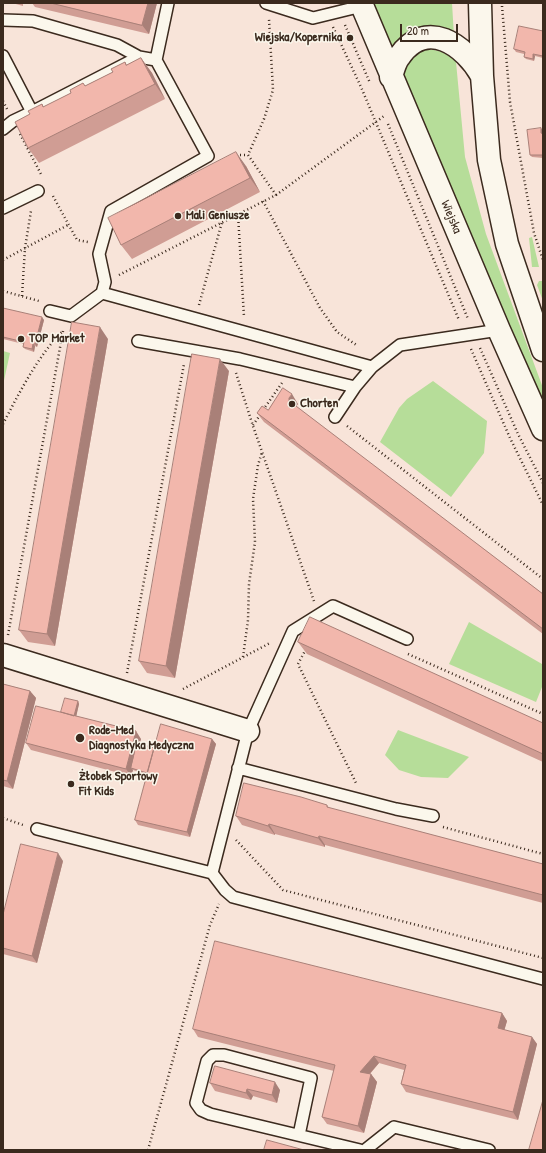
<!DOCTYPE html>
<meta charset="utf-8">
<style>
body{margin:0}
#map{position:relative;width:546px;height:1153px;overflow:hidden;background:#f8e4d9;font-family:"Patrick Hand",sans-serif}
canvas{display:block}
.frame{position:absolute;inset:0;border:4px solid #3b2a1e;pointer-events:none}
.scale{position:absolute;left:400px;top:24px;width:58px;height:18px;box-sizing:border-box;border:2px solid #3b2a1e;border-top:0;padding-left:5px;font-size:12px;line-height:14px;white-space:nowrap;color:#3b2a1e;-webkit-text-stroke:3px #fbf7ec;paint-order:stroke}
</style>
<div id="map">
<canvas width="546" height="1153"></canvas>
<div class="frame"></div>
<div class="scale">20 m</div>
</div>
<script>
const g = document.querySelector('canvas').getContext('2d');
g.lineJoin = 'round';
function paint(path, color) { g.fillStyle = color; g.fill(path, 'evenodd'); }
function trace(path, color, width, dash) { g.strokeStyle = color; g.lineWidth = width; g.lineCap = dash ? 'butt' : 'round'; g.setLineDash(dash || []); g.stroke(path); }
function label(font, color, halo, rows, align = 'center') {
  g.font = font + ' "Patrick Hand",sans-serif'; g.lineWidth = 3; g.setLineDash([]); g.textBaseline = 'middle'; g.strokeStyle = halo; g.fillStyle = color; for (const [text, x, y, turn = 0] of rows) {
    g.save(); g.translate(x, y); g.rotate((+turn || 0) * Math.PI / 180); g.textAlign = isNaN(turn) ? turn : align; if (halo) g.strokeText(text, 0, 0); g.fillText(text, 0, 0); g.restore();
  }
}
paint(new Path2D(`
 M 372,3 L 452,3 L 454,36 L 392,51 Z
 M 426,49 C 440,50 447,53 456,62 L 465,157 L 486,234 L 543,388 L 543,407 L 402,74 C 406,61 413,53 426,49 Z
 M 532,237 L 539,267 L 532,267 L 529,238 Z
 M 539,281 L 543,281 L 543,301 L 537,285 Z
 M 3,351 L 10,353 L 3,385 Z
 M 433,381 L 487,421 L 484,453 L 451,497 L 380,442 L 399,408 L 407,399 Z
 M 469,622 L 542,664 L 542,687 L 536,702 L 449,664 Z
 M 398,730 L 469,757 L 448,778 L 421,777 L 399,770 L 385,755 Z`), '#b6dd99');
const lane = new Path2D(`
 M 266,3 L 313,18 L 362,6
 M 3,20 L 33,21 L 117,45 L 139,57 L 156,60 L 208,156 L 111,211 L 99,254 L 105,282 L 102,293 L 372,367
 M 3,56 L 32,112 L 139,57
 M 156,60 L 168,3
 M 3,129 L 13,121 L 32,112
 M 3,208 L 38,191
 M 50,311 L 71,316 L 102,293
 M 138,341 L 240,359 L 355,387
 M 335,417 L 355,387 L 372,367 L 400,345 L 499,330
 M 238,768 L 396,809 L 433,816
 M 37,829 L 212,873 L 225,890 L 233,897 L 543,979
 M 212,873 L 248,731 L 293,631 L 333,606 L 407,639
 M 299,1135 L 311,1078 L 224,1055 L 213,1055 L 207,1061 L 196,1103 L 201,1110 L 210,1114 L 360,1150
 M 365,1150 L 394,1127 L 489,1150`);
const street = new Path2D(`
 M 3,655 L 248,731`);
const secondary = new Path2D(`
 M 361,3 L 499,330 L 543,429
 M 480,3 L 482,76 L 489,160 L 507,244 L 543,350
 M 391,77 C 393,70 395,62 399,57 C 426,17 465,45 482,76`);
trace(lane, '#3b2a1e', 14);
trace(street, '#3b2a1e', 25);
trace(secondary, '#3b2a1e', 25);
trace(new Path2D(`
 M 502,6 L 510,102 L 534,233 L 543,260
 M 345,25 L 370,83
 M 333,27 L 361,87 L 459,320
 M 3,101 L 7,109
 M 388,124 L 468,319
 M 20,134 L 42,176
 M 236,155 L 248,155
 M 276,195 L 384,116
 M 53,196 L 77,240 L 88,242
 M 263,201 L 320,308 L 337,332 L 358,346
 M 238,214 L 244,317
 M 3,260 L 68,225
 M 119,275 L 276,195 L 248,155 L 264,119 L 273,90 L 269,19
 M 3,291 L 39,301
 M 22,296 L 25,248 L 31,211
 M 199,305 L 222,222
 M 480,348 L 518,434 L 543,483
 M 471,349 L 510,438 L 543,505
 M 236,373 L 253,426 L 314,601
 M 263,410 L 282,383
 M 3,424 C 18,395 39,354 62,332
 M 253,425 L 260,415
 M 347,426 L 543,579
 M 8,635 L 63,331
 M 306,649 L 298,664 L 356,783
 M 408,654 L 543,714
 M 243,657 L 248,620 L 249,584 L 255,542 L 253,499 L 258,465 L 262,452
 M 127,673 L 184,364
 M 183,689 L 270,643
 M 3,818 L 23,825
 M 443,827 L 543,854
 M 236,840 L 283,890 L 543,958
 M 148,1150 L 210,925 L 219,904`), '#3b2a1e', 2.5, [1, 3]);
trace(lane, '#fbf7ec', 11);
trace(street, '#fbf7ec', 22);
trace(secondary, '#fbf7ec', 22);
paint(new Path2D(`
 M 12,3 L 23,3 L 23,6 Z
 M 32,3 L 157,3 L 149,34 L 35,7 Z
 M 543,31 L 543,58 L 535,56 L 534,61 L 526,59 L 524,57 L 524,54 L 516,52 L 514,49 Z
 M 141,58 L 152,73 L 165,99 L 39,163 L 28,148 L 30,114 L 42,104 L 44,107 L 71,93 L 83,83 L 85,86 L 113,72 L 125,62 L 127,65 Z
 M 543,131 L 543,158 L 532,157 L 530,155 Z
 M 246,166 L 260,192 L 132,259 L 121,245 Z
 M 3,308 L 44,320 L 37,347 L 35,346 L 34,352 L 25,349 L 23,347 L 23,344 L 3,339 Z
 M 108,339 L 55,646 L 28,642 L 19,630 Z
 M 229,371 L 175,678 L 147,673 L 139,661 Z
 M 298,404 L 296,407 L 543,594 L 543,634 L 264,422 L 257,413 Z
 M 298,642 L 543,723 L 543,762 L 307,654 Z
 M 3,684 L 30,691 L 36,698 L 13,789 L 3,786 Z
 M 78,701 L 79,704 L 76,716 L 141,739 L 139,744 L 154,748 L 212,739 L 216,744 L 190,837 L 138,825 L 135,820 L 147,775 L 133,770 L 131,776 L 31,750 L 26,743 L 61,712 Z
 M 327,805 L 329,808 L 543,864 L 543,903 L 325,845 L 325,847 L 275,834 L 275,835 L 242,825 L 236,816 Z
 M 63,861 L 37,963 L 3,954 L 3,915 Z
 M 502,1013 L 507,1021 L 504,1030 L 532,1037 L 537,1044 L 518,1120 L 406,1092 L 401,1084 L 404,1070 L 379,1063 L 370,1074 L 371,1074 L 377,1082 L 364,1133 L 327,1124 L 322,1117 L 334,1071 L 198,1037 L 193,1029 Z
 M 210,1083 L 280,1090 L 277,1103 L 253,1096 L 251,1100 L 215,1091 Z`), '#d09d94');
paint(new Path2D(`
 M 148,3 L 157,3 L 149,34 L 142,25 Z
 M 533,54 L 535,56 L 534,61 L 533,59 Z
 M 141,58 L 152,73 L 165,99 L 155,84 Z
 M 541,128 L 543,131 L 543,136 L 541,133 Z
 M 236,152 L 246,166 L 260,192 L 250,178 Z
 M 42,317 L 44,320 L 37,347 L 35,344 Z
 M 100,327 L 108,339 L 55,646 L 47,634 Z
 M 33,344 L 35,346 L 34,352 L 32,349 Z
 M 220,359 L 229,371 L 175,678 L 166,666 Z
 M 292,394 L 298,404 L 295,407 L 289,401 L 289,398 Z
 M 30,691 L 36,698 L 13,789 L 7,781 Z
 M 78,701 L 79,704 L 75,722 L 73,719 Z
 M 136,731 L 141,739 L 133,768 L 131,768 L 133,770 L 131,776 L 126,769 Z
 M 212,739 L 216,744 L 190,837 L 187,832 Z
 M 269,824 L 275,834 L 275,835 L 268,826 Z
 M 319,836 L 325,845 L 325,847 L 318,838 Z
 M 58,853 L 63,861 L 37,963 L 32,956 Z
 M 502,1013 L 507,1021 L 503,1035 L 498,1028 Z
 M 532,1037 L 537,1044 L 518,1120 L 513,1112 Z
 M 374,1056 L 379,1063 L 365,1079 L 360,1072 Z
 M 371,1074 L 377,1082 L 364,1133 L 358,1126 Z
 M 275,1082 L 280,1090 L 277,1103 L 272,1095 Z
 M 247,1089 L 253,1096 L 251,1100 L 246,1093 Z`), '#a98078');
const building = new Path2D(`
 M 51,3 L 148,3 L 142,25 Z
 M 519,26 L 543,31 L 543,56 L 533,54 L 533,59 L 524,57 L 525,52 L 514,49 Z
 M 141,58 L 155,84 L 28,148 L 15,122 L 30,114 L 28,111 L 42,104 L 43,107 L 71,93 L 70,90 L 83,83 L 85,86 L 113,72 L 111,69 L 125,62 L 126,65 Z
 M 541,128 L 541,133 L 543,134 L 543,155 L 530,155 L 527,130 Z
 M 236,152 L 250,178 L 121,245 L 108,218 Z
 M 3,308 L 42,317 L 35,344 L 33,344 L 32,349 L 23,347 L 24,342 L 3,337 Z
 M 72,322 L 100,327 L 47,634 L 19,630 Z
 M 192,354 L 220,359 L 166,666 L 139,661 Z
 M 283,388 L 292,394 L 289,398 L 289,401 L 292,403 L 543,594 L 543,629 L 257,413 L 262,406 L 268,410 Z
 M 310,617 L 543,723 L 543,754 L 298,642 Z
 M 3,684 L 30,691 L 7,781 L 3,780 Z
 M 65,698 L 78,701 L 74,716 L 61,712 Z
 M 36,706 L 136,731 L 126,769 L 26,743 Z
 M 161,724 L 212,739 L 187,832 L 135,820 Z
 M 137,743 L 154,748 L 147,773 L 131,768 Z
 M 244,783 L 301,797 L 327,805 L 327,807 L 543,864 L 543,895 L 319,836 L 318,838 L 269,824 L 268,826 L 236,816 Z
 M 21,844 L 58,853 L 32,956 L 3,948 L 3,915 Z
 M 215,941 L 502,1013 L 498,1028 L 532,1037 L 513,1112 L 401,1084 L 406,1065 L 374,1056 L 360,1072 L 371,1074 L 358,1126 L 322,1117 L 335,1065 L 193,1029 Z
 M 215,1066 L 275,1082 L 272,1095 L 247,1089 L 246,1093 L 210,1083 Z
 M 543,1100 L 543,1150 L 529,1150 Z
 M 267,1140 L 304,1150 L 264,1150 Z`);
paint(building, '#f2b7ac');
trace(building, '#a98078', 1);
for (const [x, y, r, color] of [
 [350,38,4,"#3b2a1e"],
 [178,216,4,"#3b2a1e"],
 [21,339,4,"#3b2a1e"],
 [292,404,4,"#3b2a1e"],
 [80,738,5,"#3b2a1e"],
 [71,784,4,"#3b2a1e"]
]) { const dot = new Path2D(); dot.arc(x, y, r, 0, 2 * Math.PI); g.fillStyle = color; g.fill(dot); trace(dot, '#fbf7ec', 1.5); }
label('bold 13px', '#3b2a1e', '#fbf7ec', [
 ["Wiejska/Kopernika",342,38,"right"],
 ["Mali Geniusze",186,216],
 ["TOP Market",29,339],
 ["Chorten",300,404],
 ["Rode-Med",89,731],
 ["Diagnostyka Medyczna",89,746],
 ["Żłobek Sportowy",79,777],
 ["Fit Kids",79,792]
], 'left');
label('13px', '#3b2a1e', '#fbf7ec', [
 ["Wiejska",451,217,67]
]);
</script>
